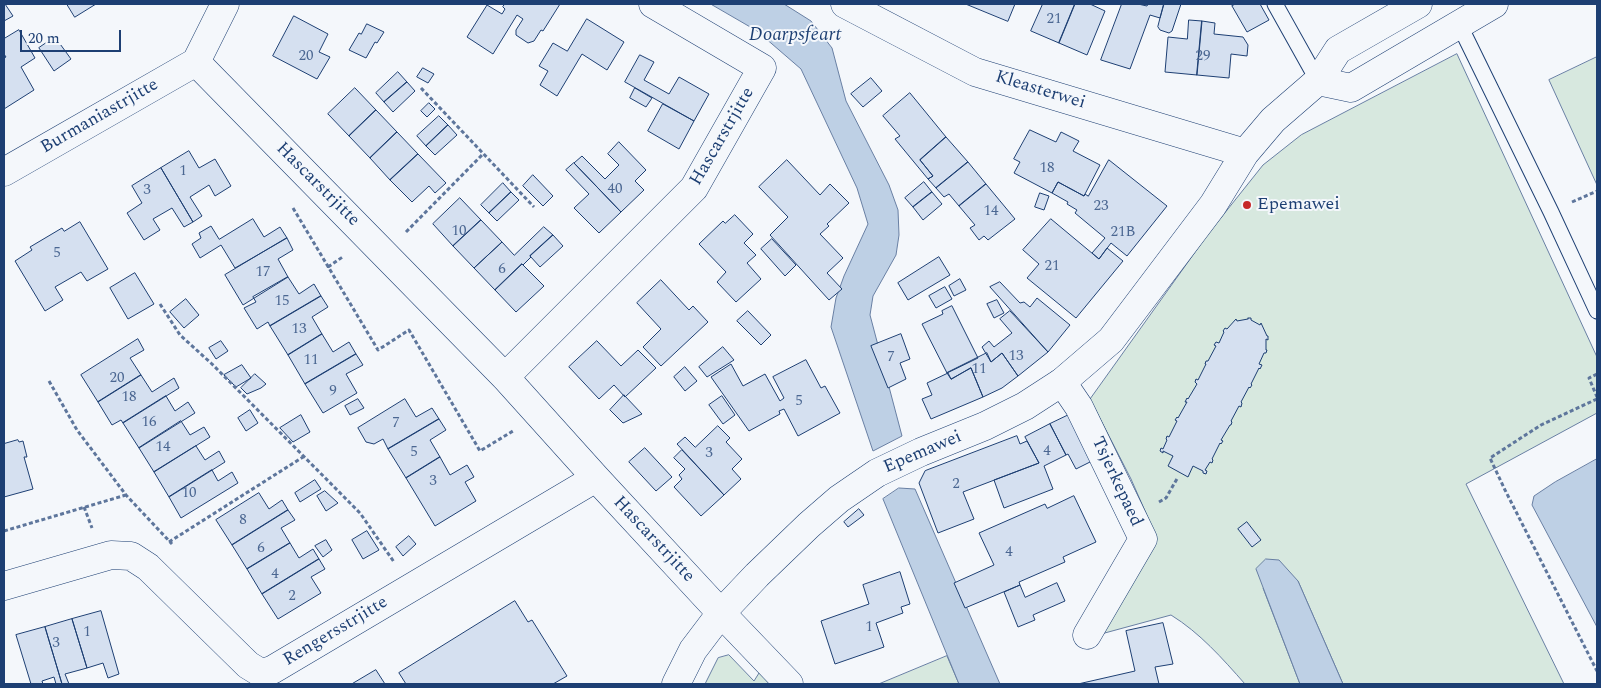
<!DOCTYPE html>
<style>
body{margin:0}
#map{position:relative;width:1601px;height:688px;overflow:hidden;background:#f4f7fb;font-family:Spectral,serif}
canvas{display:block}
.frame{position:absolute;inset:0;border:5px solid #1d3f73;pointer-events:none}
.scale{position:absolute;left:20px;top:30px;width:101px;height:22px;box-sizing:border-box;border:2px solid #1d3f73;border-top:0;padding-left:6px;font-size:15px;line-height:18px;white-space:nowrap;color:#1d3f73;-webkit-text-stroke:4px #f4f7fb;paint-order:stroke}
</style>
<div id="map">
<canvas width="1601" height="688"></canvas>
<div class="frame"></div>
<div class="scale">20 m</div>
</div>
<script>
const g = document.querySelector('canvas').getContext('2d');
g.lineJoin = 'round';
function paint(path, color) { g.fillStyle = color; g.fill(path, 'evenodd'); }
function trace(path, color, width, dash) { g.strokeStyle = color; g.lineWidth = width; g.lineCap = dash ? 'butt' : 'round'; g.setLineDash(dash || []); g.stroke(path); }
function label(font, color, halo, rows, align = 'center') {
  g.font = font + ' Spectral,serif'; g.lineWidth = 4; g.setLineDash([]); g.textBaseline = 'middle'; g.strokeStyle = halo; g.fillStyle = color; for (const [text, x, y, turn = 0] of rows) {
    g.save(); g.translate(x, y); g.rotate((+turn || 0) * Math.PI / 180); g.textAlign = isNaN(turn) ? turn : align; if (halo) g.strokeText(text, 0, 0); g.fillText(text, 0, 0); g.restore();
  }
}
const green = new Path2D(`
 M 1457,54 L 1597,357 L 1597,413 L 1466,484 L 1564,684 L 1343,684 L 1298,581 L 1263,588 L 1300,684 L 1245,684 C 1222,658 1200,633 1171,615 L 1090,637 L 1149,520 L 1131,479 L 1090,399 L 1208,234 L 1263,165 L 1301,135 Z
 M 1597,57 L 1597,185 L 1549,80 Z
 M 729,655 L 754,681 L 759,673 L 771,684 L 705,684 L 718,658 Z
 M 947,656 L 959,684 L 879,684 Z`);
paint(green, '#d7e8df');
trace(green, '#687fa3', 1);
const water = new Path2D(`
 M 711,4 L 784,4 L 811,21 L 832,48 L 846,101 L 889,185 L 898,210 L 899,235 L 896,255 L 873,296 L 870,315 L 902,436 L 873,451 L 831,327 L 836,298 L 844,276 L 868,224 L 857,188 L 801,69 L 757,31 Z
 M 1597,459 L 1597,627 L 1532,505 L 1534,496 L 1555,482 Z
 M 899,488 L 915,489 L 1000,684 L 959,684 L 883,499 Z
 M 1266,559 L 1279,560 L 1298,581 L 1343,684 L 1300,684 L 1256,569 Z`);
paint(water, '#bed0e5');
trace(water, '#687fa3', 1);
const building = new Path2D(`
 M 4,4 L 5,4 L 13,16 L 4,21 Z
 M 67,4 L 96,4 L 75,17 Z
 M 505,4 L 560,4 L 543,31 L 541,30 L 534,41 L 528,43 L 516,35 L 516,30 L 523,19 L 517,15 L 493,54 L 467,37 L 487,5 L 502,14 L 505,9 L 503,7 Z
 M 966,4 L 1015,4 L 1008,21 Z
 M 1043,4 L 1075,4 L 1059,43 L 1031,31 Z
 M 1075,4 L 1090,4 L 1105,11 L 1087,55 L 1059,43 Z
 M 1122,4 L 1138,4 L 1147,6 L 1148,4 L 1164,4 L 1160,18 L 1150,15 L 1130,69 L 1101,60 Z
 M 1164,4 L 1181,4 L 1172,31 L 1169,33 L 1160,30 L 1158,27 Z
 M 1236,4 L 1260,4 L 1269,20 L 1247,32 L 1232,6 Z
 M 294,16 L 328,34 L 319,52 L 330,57 L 317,79 L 273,56 Z
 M 587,19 L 624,42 L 607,70 L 582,54 L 557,96 L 540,85 L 548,71 L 539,66 L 553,43 L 567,51 Z
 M 1189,20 L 1202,21 L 1197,75 L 1165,72 L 1168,37 L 1187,39 Z
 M 1202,21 L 1215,23 L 1214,34 L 1243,37 L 1248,45 L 1247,56 L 1231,54 L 1229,78 L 1197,75 Z
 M 367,24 L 384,32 L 377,43 L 375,42 L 366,58 L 349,50 L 359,33 L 361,34 Z
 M 19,30 L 35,58 L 21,67 L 34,90 L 4,109 L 4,58 L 6,57 L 4,54 L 4,39 Z
 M 55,37 L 71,59 L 54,71 L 39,48 Z
 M 640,55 L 654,62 L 644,80 L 669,94 L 679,77 L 709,94 L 694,121 L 625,82 Z
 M 423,68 L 434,74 L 428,83 L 417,77 Z
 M 398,72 L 407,82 L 384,102 L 376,93 Z
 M 871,78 L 882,91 L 863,107 L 851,94 Z
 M 407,82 L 415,91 L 393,112 L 384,102 Z
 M 355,88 L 376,110 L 349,136 L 328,114 Z
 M 635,88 L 652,98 L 646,107 L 630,98 Z
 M 910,93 L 946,137 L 920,160 L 933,176 L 928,179 L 895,139 L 900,136 L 883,116 Z
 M 429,103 L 435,109 L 427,117 L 421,111 Z
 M 663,104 L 694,121 L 679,149 L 648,131 Z
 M 376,110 L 397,132 L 370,158 L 349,136 Z
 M 439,116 L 448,125 L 426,146 L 417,136 Z
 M 448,125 L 457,135 L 435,155 L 426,146 Z
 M 1030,130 L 1056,142 L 1061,132 L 1079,141 L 1073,151 L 1100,165 L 1084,196 L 1058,182 L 1052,193 L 1014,173 L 1020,162 L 1014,159 Z
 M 397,132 L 418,154 L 390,180 L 370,158 Z
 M 946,137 L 968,162 L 936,188 L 928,179 L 933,176 L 920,160 Z
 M 619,142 L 646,170 L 635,181 L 644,190 L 621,212 L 574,163 L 582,156 L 605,179 L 619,165 L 608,154 Z
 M 189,151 L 199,168 L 215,159 L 231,186 L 215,196 L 209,185 L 190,197 L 202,216 L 193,222 L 161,168 Z
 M 418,154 L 446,183 L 435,193 L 429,186 L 412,202 L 390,180 Z
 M 787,160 L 820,195 L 830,184 L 849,203 L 827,224 L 829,226 L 820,234 L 843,258 L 827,273 L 842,289 L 829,300 L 770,235 L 788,217 L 759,187 Z
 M 1109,160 L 1167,206 L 1127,256 L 1111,243 L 1099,259 L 1092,253 L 1105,238 L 1075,213 L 1077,210 L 1067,204 L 1068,202 L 1052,193 L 1058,182 L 1084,196 L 1085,194 L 1088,196 Z
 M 968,162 L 986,184 L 959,206 L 949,194 L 944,197 L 936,188 Z
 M 574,163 L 621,212 L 599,233 L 574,208 L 589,194 L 566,170 Z
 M 161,168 L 193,222 L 184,227 L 172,208 L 153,219 L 160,230 L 144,240 L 127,213 L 142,203 L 132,186 Z
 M 533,175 L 553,196 L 543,206 L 523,186 Z
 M 924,182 L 932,192 L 913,207 L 905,198 Z
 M 503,183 L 511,192 L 489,213 L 481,205 Z
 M 986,184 L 1015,219 L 988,240 L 984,236 L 979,240 L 970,228 L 975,225 L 959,206 Z
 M 511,192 L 519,200 L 497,221 L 489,213 Z
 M 932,192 L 942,204 L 923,220 L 913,207 Z
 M 1040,193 L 1049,196 L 1044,210 L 1035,207 Z
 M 460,198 L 481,220 L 453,246 L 433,224 Z
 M 735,215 L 753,234 L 744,243 L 756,255 L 747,263 L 761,279 L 736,302 L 717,282 L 726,272 L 699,244 L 723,221 L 725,223 Z
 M 253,219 L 264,237 L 280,227 L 287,238 L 235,268 L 221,245 L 200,258 L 192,244 L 201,238 L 199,233 L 211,226 L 219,239 Z
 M 1051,219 L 1099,259 L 1107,248 L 1123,261 L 1076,318 L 1027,278 L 1039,264 L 1023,250 Z
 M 481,220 L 502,242 L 474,268 L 453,246 Z
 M 80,222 L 108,269 L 87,281 L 81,272 L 55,287 L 63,300 L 45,311 L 15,261 L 32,250 L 30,247 L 62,228 L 64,231 Z
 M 544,227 L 553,235 L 530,256 L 531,257 L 523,265 L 522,264 L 495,290 L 474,268 L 502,242 L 514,255 Z
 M 553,235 L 563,246 L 540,267 L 530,256 Z
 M 287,238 L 293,250 L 278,259 L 288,277 L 243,305 L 225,275 Z
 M 772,239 L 796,265 L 785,276 L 761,249 Z
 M 939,257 L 950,275 L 908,300 L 898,283 Z
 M 522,264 L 544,286 L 516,312 L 495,290 Z
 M 135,273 L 154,304 L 128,319 L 110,288 Z
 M 288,277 L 299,294 L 314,284 L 321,296 L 270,326 L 268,322 L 257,329 L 244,308 L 256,302 L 253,297 Z
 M 960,279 L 966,290 L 954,296 L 949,286 Z
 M 661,280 L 689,310 L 693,306 L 708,322 L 661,366 L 643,347 L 661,329 L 637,303 Z
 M 1000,282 L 1020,303 L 1024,302 L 1030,307 L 1037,298 L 1070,325 L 1048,352 L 990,287 Z
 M 945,287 L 952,299 L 936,308 L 929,296 Z
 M 321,296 L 328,307 L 312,317 L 322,334 L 288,355 L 270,326 Z
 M 186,299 L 199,315 L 184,328 L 170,312 Z
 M 997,300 L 1004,313 L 994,318 L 987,304 Z
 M 952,306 L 978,358 L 947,373 L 922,324 L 943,314 L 942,311 Z
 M 748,311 L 771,335 L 761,345 L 737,321 Z
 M 1010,311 L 1048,352 L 1018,376 L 1002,353 L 991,362 L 982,347 L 989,341 L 994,347 L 1012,333 L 1000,319 Z
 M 1248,318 L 1251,318 L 1251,320 L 1260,325 L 1261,323 L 1267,336 L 1268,336 L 1268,340 L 1266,339 L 1266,350 L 1267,350 L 1266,353 L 1264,353 L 1259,364 L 1262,365 L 1260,369 L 1259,368 L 1251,384 L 1252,385 L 1250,388 L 1249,387 L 1241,402 L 1242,403 L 1241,407 L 1239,406 L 1231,421 L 1232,422 L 1231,425 L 1230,425 L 1221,440 L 1223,441 L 1221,444 L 1220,443 L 1212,459 L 1213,460 L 1212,463 L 1210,462 L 1205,470 L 1207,471 L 1206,474 L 1203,473 L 1203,471 L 1193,466 L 1188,477 L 1168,466 L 1173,456 L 1163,451 L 1163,453 L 1160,451 L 1161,448 L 1163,449 L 1167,440 L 1166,439 L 1167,436 L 1169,437 L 1177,421 L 1175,420 L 1177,417 L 1178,418 L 1187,402 L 1185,402 L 1187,398 L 1188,399 L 1197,384 L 1195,382 L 1196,379 L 1198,380 L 1206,364 L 1205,364 L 1206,361 L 1208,361 L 1216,346 L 1214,345 L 1216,342 L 1219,343 L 1224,332 L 1223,331 L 1225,328 L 1227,329 L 1236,319 L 1237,321 L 1248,319 Z
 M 322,334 L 333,352 L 349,342 L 356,354 L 305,384 L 288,355 Z
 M 901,334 L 910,359 L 900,363 L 906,379 L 888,388 L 871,346 Z
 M 138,339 L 144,350 L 130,358 L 141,375 L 98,402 L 81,375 Z
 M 221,341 L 228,351 L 216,359 L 209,348 Z
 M 597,341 L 621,366 L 638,350 L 656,368 L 625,397 L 614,385 L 599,399 L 569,367 Z
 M 723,347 L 734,360 L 707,377 L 699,367 Z
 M 987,353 L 991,362 L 1002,353 L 1018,376 L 1002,388 L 983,397 L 971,368 L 951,379 L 947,373 Z
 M 356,354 L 363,365 L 346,374 L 357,393 L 323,413 L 305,384 Z
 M 806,360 L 821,388 L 825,386 L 840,413 L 798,436 L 784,409 L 779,411 L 780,414 L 749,431 L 711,377 L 731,364 L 743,386 L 765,374 L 780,401 L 784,398 L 773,377 Z
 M 242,365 L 251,378 L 236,387 L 224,375 Z
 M 685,367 L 697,381 L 685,391 L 674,377 Z
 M 971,368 L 983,397 L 931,419 L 922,399 L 932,395 L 927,383 L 948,373 L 951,379 Z
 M 255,374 L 266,384 L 261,388 L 247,394 L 241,388 Z
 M 141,375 L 152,392 L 174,378 L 179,388 L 123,423 L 121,420 L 112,425 L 98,402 Z
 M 624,395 L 642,414 L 623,423 L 610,410 Z
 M 166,396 L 175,411 L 188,402 L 195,413 L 139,448 L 123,423 Z
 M 722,396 L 735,415 L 723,424 L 709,405 Z
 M 358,399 L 364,408 L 350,415 L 345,406 Z
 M 405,399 L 416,417 L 432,408 L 439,419 L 388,449 L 383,439 L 374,444 L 366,442 L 358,428 Z
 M 250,410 L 258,423 L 246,431 L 238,418 Z
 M 1075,412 L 1098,458 L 1076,469 L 1068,454 L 1066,455 L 1050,424 Z
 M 301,415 L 310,432 L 293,442 L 280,428 Z
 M 439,419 L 446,430 L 430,440 L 440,457 L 406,478 L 388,449 Z
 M 181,421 L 190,435 L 204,427 L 210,437 L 154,472 L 139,448 Z
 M 1050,424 L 1066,455 L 1044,466 L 1053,489 L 1004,508 L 994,480 L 1039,463 L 1025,437 Z
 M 718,426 L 730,438 L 726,442 L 742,459 L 732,469 L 741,479 L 724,495 L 677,444 L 685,437 L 695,447 Z
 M 1017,436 L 1020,444 L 1027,441 L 1039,463 L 963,492 L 974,519 L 938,533 L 919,483 L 925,471 Z
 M 18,440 L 19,442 L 23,441 L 27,457 L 24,457 L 33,489 L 4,497 L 4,444 Z
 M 196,446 L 205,460 L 219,451 L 225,462 L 169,497 L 154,472 Z
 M 645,448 L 672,477 L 656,491 L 629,462 Z
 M 682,450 L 724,495 L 701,516 L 674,487 L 682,479 L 679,475 L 685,469 L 674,458 Z
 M 440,457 L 450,475 L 467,465 L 474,477 L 465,482 L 476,501 L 435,526 L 406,478 Z
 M 212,470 L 218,481 L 232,472 L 238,483 L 181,518 L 169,497 Z
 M 315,480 L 321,489 L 300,502 L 295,493 Z
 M 325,491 L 338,503 L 326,511 L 317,496 Z
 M 259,493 L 269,509 L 282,500 L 288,510 L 232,545 L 216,520 Z
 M 1074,496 L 1096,542 L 1063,557 L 1065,562 L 1019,582 L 1020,585 L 965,608 L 954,583 L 994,565 L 979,533 L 1045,504 L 1047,508 Z
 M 859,509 L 864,515 L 848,527 L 844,522 Z
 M 288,510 L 295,520 L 281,528 L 290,543 L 247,569 L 232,545 Z
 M 1247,522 L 1261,540 L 1252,547 L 1238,529 Z
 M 367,531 L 379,550 L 363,559 L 352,540 Z
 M 409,536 L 416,544 L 403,556 L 396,547 Z
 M 326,540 L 332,550 L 323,557 L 315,546 Z
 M 290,543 L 299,558 L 313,549 L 319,559 L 262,594 L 247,569 Z
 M 319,559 L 325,569 L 311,577 L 321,593 L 278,619 L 262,594 Z
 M 900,572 L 910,604 L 901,607 L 903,613 L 876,623 L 884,647 L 835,664 L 821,621 L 869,604 L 863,585 Z
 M 1057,583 L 1065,601 L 1033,615 L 1035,620 L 1018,627 L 1004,592 L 1020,585 L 1025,597 Z
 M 515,601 L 528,622 L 532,620 L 567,676 L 553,684 L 406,684 L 399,673 Z
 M 101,611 L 119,674 L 108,678 L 103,663 L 87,668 L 72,619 Z
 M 72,619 L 87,668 L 65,674 L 69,684 L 62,684 L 45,627 Z
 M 1163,623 L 1173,664 L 1155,667 L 1159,684 L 1078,684 L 1135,671 L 1126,631 Z
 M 45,627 L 62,684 L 56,684 L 54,677 L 42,681 L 43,684 L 31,684 L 16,635 Z
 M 376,670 L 385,684 L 352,684 Z`);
paint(building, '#d5e0f0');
trace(building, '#1d3f73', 1);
const service = new Path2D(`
 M 1275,4 L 1318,81
 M 1459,24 L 1551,212 L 1597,311`);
const minor = new Path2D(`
 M 225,4 L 196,62 L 505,377 L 596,478 L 721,613 L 789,684
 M 4,172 L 196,62
 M 505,377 L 694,188 L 762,68 L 653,4
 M 1062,382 L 1079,407 L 1143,539 L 1087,635
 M 4,586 L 111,555 L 131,556 L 148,567 L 248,665 L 261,673 L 272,670 L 596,478`);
const tertiary = new Path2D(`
 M 845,4 L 975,72 L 1245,153
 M 1318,81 L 1351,88 L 1494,4
 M 676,684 L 693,650 L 721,613 L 757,575 L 809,525 L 839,499 L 877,473 L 921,452 L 985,426 L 1025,406 L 1062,382 L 1111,340 L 1213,205 L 1245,153 L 1273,120 L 1318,81 L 1338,50 L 1418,4`);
trace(service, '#1d3f73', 17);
trace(minor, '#1d3f73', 29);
trace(tertiary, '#1d3f73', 29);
trace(new Path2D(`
 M 421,88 L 534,207
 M 1572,202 L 1597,191
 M 293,208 L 378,350 L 409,330 L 480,451 L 513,431
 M 406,232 L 483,154
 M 328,267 L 344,256
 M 160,304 L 180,335 L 212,364 L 360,513 L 394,562
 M 1597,374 L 1589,378 L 1597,397
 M 49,381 L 77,430 L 126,495 L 172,544
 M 1597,399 L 1541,425 L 1490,458 L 1505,490 L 1597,671
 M 1159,502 L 1166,498 L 1178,477
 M 84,507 L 92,528
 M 4,531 L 126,495
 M 169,542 L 303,457`), '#5e769c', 3, [4, 2.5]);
trace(service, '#f4f7fb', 15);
trace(minor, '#f4f7fb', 28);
trace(tertiary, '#f4f7fb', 28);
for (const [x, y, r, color] of [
 [1247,205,5,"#c62828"]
]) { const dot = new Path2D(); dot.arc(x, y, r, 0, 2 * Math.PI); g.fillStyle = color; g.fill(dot); trace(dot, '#f4f7fb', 2); }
label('15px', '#4b6792', null, [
 ["21",1054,20],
 ["20",306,57],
 ["29",1203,57],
 ["18",1047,169],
 ["1",183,172],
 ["40",615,190],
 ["3",147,191],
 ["23",1101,207],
 ["14",991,212],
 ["10",459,232],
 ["21B",1123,233],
 ["5",57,254],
 ["21",1052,267],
 ["6",502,270],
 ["17",263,273],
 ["15",282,302],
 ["13",299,330],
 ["13",1016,357],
 ["7",891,358],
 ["11",311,361],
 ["11",979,370],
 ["20",117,379],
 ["9",333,392],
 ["18",129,398],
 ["5",799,402],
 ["16",149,423],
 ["7",396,424],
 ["14",163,448],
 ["4",1047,452],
 ["5",414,453],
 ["3",709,454],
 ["3",433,482],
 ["2",956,485],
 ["10",189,494],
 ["8",243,521],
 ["6",261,549],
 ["4",1009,553],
 ["4",275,575],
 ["2",292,597],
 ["1",869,628],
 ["1",87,633],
 ["3",56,644]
]);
label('18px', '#1d3f73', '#f4f7fb', [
 ["Kleasterwei",1040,91,17],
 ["Burmaniastrjitte",100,117,-30],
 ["Hascarstrjitte",723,137,-60],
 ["Hascarstrjitte",317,185,45],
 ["Epemawei",923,453,-23],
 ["Tsjerkepaed",1116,482,65],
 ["Hascarstrjitte",653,540,47],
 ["Rengersstrjitte",336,632,-31]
]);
label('18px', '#1d3f73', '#f4f7fb', [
 ["Epemawei",1257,205]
], 'left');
label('italic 19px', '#1d3f73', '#f4f7fb', [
 ["Doarpsfeart",795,36]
]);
</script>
